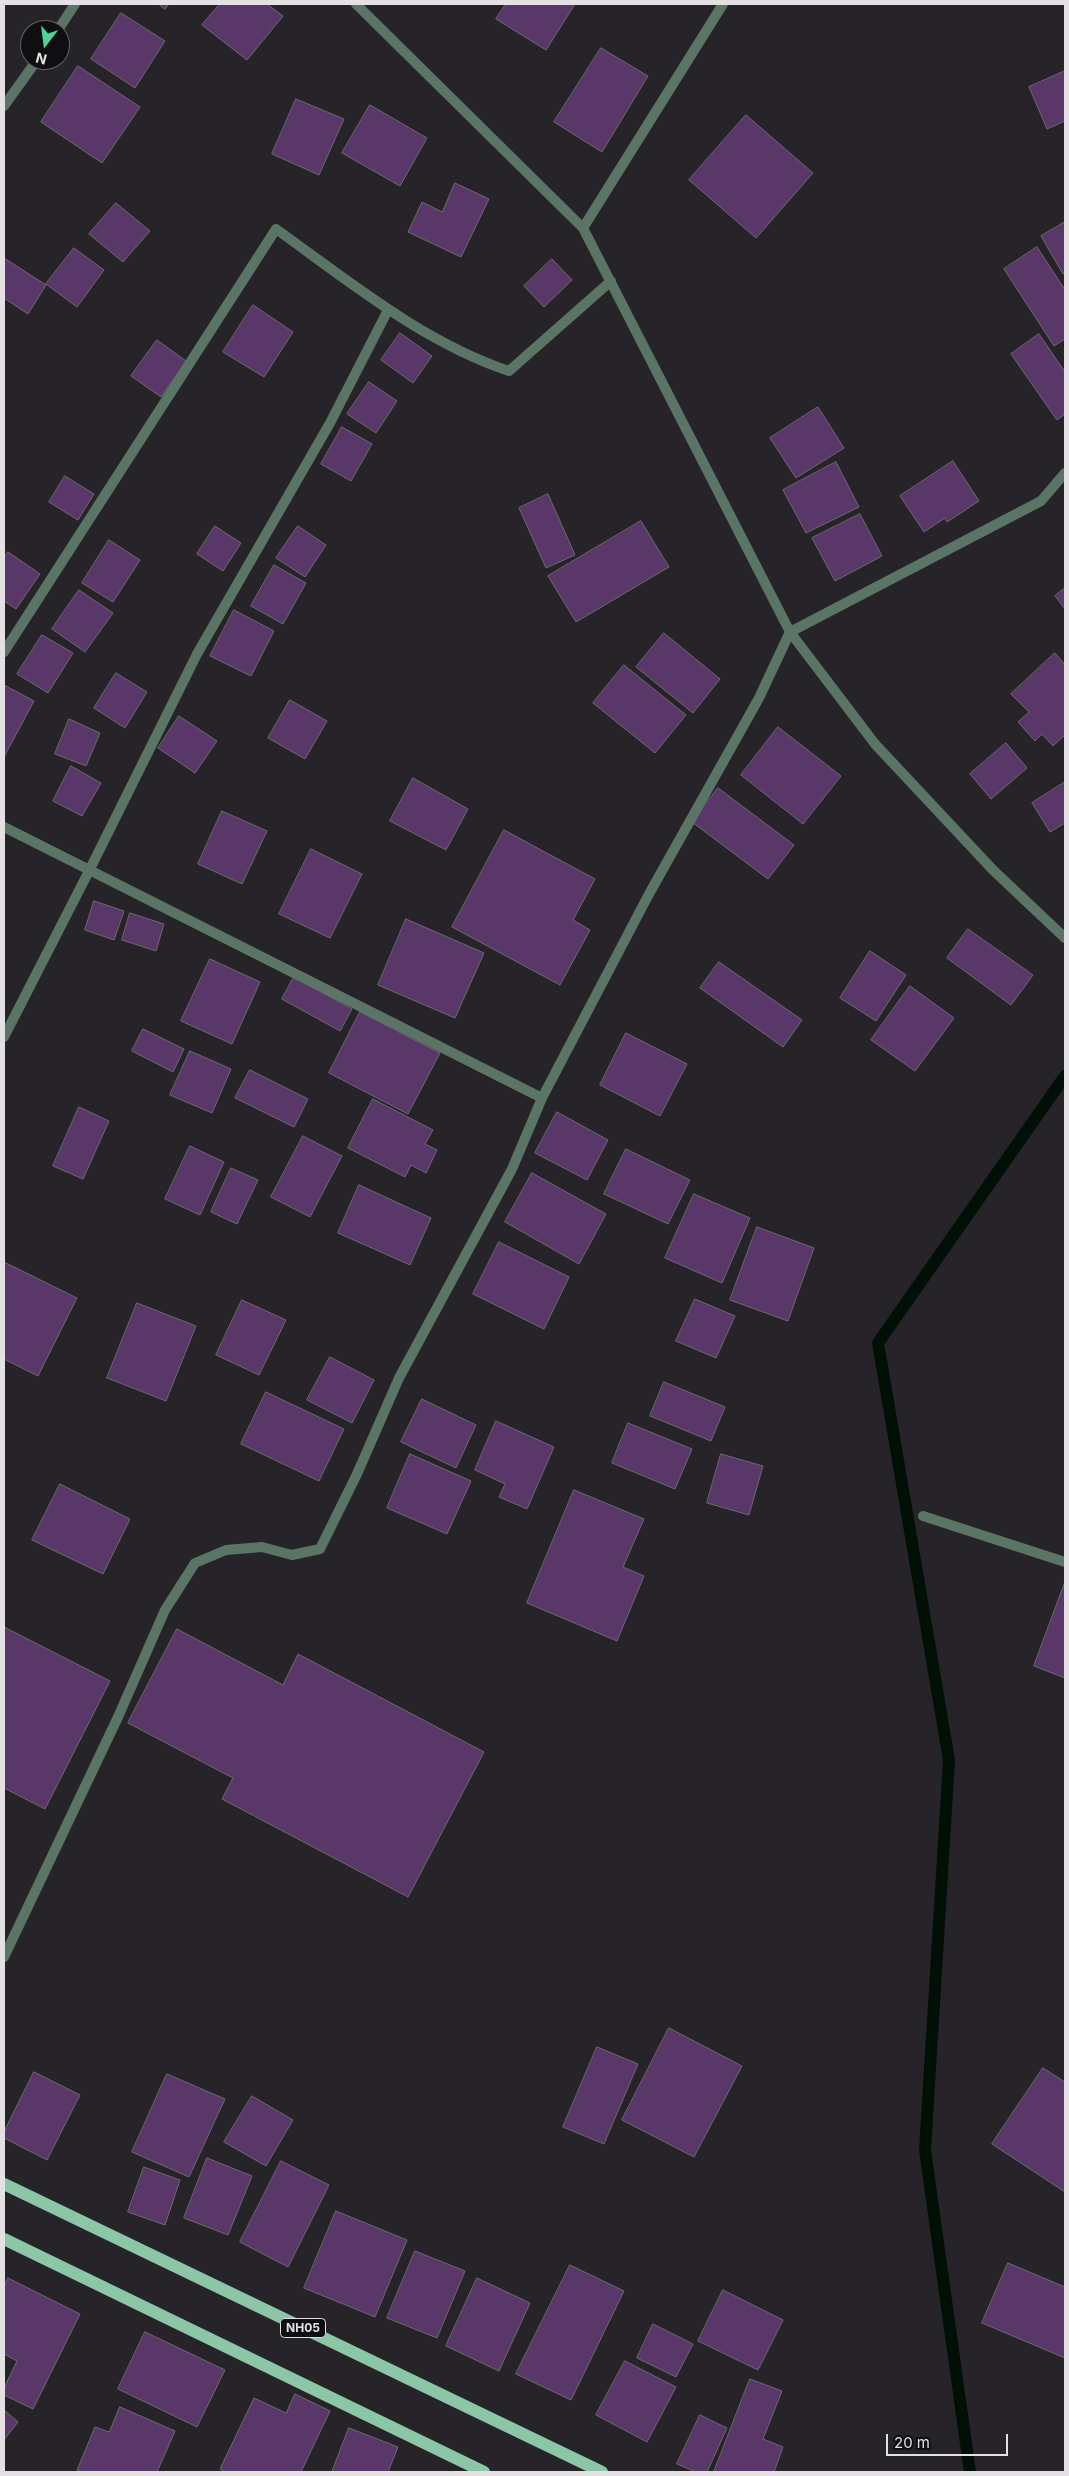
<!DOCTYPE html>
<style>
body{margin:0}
#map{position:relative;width:1069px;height:2476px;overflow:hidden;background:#272429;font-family:Inter,sans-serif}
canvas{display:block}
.frame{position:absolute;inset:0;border:5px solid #e3e1e4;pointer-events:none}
.north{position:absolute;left:20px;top:20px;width:50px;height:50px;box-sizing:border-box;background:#0f0e10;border:1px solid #646265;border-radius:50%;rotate:195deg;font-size:14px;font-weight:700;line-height:20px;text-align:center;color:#e3e1e4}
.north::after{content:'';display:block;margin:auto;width:18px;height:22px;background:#50d398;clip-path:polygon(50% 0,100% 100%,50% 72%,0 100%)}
.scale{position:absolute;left:886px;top:2434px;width:122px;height:22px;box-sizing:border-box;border:2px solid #e3e1e4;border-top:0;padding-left:6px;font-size:15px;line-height:18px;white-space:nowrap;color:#e3e1e4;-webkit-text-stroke:4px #0f0e10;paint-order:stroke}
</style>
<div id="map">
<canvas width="1069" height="2476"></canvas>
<div class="frame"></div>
<div class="north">N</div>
<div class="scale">20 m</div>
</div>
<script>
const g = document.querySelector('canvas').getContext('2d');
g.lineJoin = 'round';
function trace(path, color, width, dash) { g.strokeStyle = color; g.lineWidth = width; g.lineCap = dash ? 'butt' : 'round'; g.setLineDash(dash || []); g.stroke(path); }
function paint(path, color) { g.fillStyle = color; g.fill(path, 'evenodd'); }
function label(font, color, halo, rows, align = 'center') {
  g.font = font + ' Inter,sans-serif'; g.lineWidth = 4; g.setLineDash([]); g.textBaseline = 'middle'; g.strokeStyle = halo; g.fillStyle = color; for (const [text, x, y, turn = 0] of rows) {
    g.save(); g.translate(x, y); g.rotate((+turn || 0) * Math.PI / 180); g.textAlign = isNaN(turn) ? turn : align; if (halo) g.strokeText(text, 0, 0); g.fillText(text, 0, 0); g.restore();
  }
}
trace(new Path2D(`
 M 970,2472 L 925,2150 L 949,1760 L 878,1343 L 1065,1076`), '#001007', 12);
const building = new Path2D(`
 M 159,4 L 169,4 L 165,9 Z
 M 220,4 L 267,4 L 283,16 L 247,60 L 202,25 Z
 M 506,4 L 575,4 L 546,50 L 496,19 Z
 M 121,13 L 165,41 L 135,88 L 91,59 Z
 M 601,48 L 648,76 L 602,152 L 554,122 Z
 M 78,66 L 140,107 L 102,163 L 41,122 Z
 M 1065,71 L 1065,121 L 1047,129 L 1029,87 Z
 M 296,99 L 344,119 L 319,175 L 272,154 Z
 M 370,105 L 427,138 L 400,186 L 342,153 Z
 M 746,115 L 813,173 L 756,238 L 689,180 Z
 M 455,183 L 489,199 L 461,257 L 408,232 L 422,202 L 442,212 Z
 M 116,203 L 150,231 L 123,262 L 89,234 Z
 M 1065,222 L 1065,273 L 1063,274 L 1041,236 Z
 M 1037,247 L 1065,290 L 1065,339 L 1054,346 L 1004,269 Z
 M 74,248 L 104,270 L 77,307 L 46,284 Z
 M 4,258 L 46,285 L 28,314 L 4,298 Z
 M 552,259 L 572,280 L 544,307 L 524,286 Z
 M 253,305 L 293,332 L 264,377 L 223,352 Z
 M 400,333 L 432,356 L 413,383 L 381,360 Z
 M 1039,334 L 1065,372 L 1065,414 L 1057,420 L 1011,354 Z
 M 157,340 L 186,361 L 161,397 L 131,376 Z
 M 369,382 L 397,401 L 376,433 L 347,414 Z
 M 818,407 L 844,448 L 796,478 L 770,438 Z
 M 342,427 L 372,444 L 351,481 L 321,464 Z
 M 953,461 L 979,501 L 947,522 L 945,518 L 924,532 L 900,496 Z
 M 836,462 L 859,507 L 806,533 L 783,490 Z
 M 65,476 L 94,494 L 78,520 L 49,502 Z
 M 548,494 L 575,555 L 546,568 L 519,508 Z
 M 860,514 L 882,556 L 835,581 L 812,538 Z
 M 641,521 L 669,567 L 576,622 L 548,576 Z
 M 215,526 L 241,543 L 223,571 L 197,554 Z
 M 298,526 L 326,545 L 305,577 L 276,558 Z
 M 109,540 L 140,560 L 113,602 L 82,583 Z
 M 8,552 L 40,574 L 16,609 L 4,601 L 4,558 Z
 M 274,565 L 306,583 L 283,624 L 251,606 Z
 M 1065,588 L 1065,609 L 1055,596 Z
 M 79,590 L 113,613 L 85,652 L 52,629 Z
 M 234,610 L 274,631 L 251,676 L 210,656 Z
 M 664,633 L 720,679 L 693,713 L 636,667 Z
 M 42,635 L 73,653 L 48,693 L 17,674 Z
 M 1055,653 L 1065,665 L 1065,735 L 1053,746 L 1042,734 L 1035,741 L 1018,722 L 1029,712 L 1011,694 Z
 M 624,665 L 686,715 L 655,753 L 593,703 Z
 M 116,673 L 147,692 L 125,728 L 94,708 Z
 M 4,685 L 34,701 L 4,757 Z
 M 290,700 L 327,721 L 305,759 L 268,738 Z
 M 179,716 L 217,741 L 195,773 L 158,748 Z
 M 69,719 L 100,733 L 86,766 L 55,754 Z
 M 778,727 L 841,776 L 803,824 L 741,775 Z
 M 1006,743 L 1027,768 L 991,799 L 970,774 Z
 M 71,766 L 101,783 L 82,816 L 53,801 Z
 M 413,778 L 468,809 L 446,850 L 390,821 Z
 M 1065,782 L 1065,823 L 1050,832 L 1032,803 Z
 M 718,788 L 794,845 L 768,879 L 692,822 Z
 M 222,811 L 267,831 L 242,884 L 198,864 Z
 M 504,830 L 595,879 L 573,920 L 590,930 L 560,985 L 452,927 Z
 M 311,849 L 362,874 L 330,938 L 279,914 Z
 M 94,901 L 124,911 L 114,940 L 85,930 Z
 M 130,913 L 164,924 L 156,951 L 122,940 Z
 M 406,919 L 484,953 L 455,1018 L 378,985 Z
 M 968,929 L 1033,975 L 1011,1005 L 947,958 Z
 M 870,951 L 906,975 L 876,1021 L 840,998 Z
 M 210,959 L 260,982 L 232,1044 L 181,1021 Z
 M 719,962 L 802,1020 L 783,1047 L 700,988 Z
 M 294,977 L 352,1009 L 340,1031 L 282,999 Z
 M 910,986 L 954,1018 L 915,1071 L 871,1040 Z
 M 360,1012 L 440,1053 L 408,1114 L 329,1073 Z
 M 143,1029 L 184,1049 L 173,1072 L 132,1051 Z
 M 626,1033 L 687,1064 L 660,1116 L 600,1085 Z
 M 190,1051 L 231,1069 L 212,1113 L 170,1095 Z
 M 250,1070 L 308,1099 L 294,1127 L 235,1098 Z
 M 373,1099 L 433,1130 L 425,1144 L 437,1150 L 426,1173 L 411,1165 L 405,1177 L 348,1148 Z
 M 79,1107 L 109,1121 L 83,1179 L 53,1166 Z
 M 557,1112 L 608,1140 L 587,1180 L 535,1153 Z
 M 303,1136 L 342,1156 L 310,1217 L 271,1197 Z
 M 190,1146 L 224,1162 L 200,1215 L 165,1199 Z
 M 626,1149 L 690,1180 L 668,1224 L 604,1194 Z
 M 231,1168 L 258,1180 L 237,1224 L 211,1212 Z
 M 532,1173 L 606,1214 L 579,1264 L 505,1222 Z
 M 359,1185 L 431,1218 L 410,1265 L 338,1233 Z
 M 694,1194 L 750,1218 L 722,1283 L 665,1258 Z
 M 757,1227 L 814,1248 L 788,1321 L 730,1300 Z
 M 499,1242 L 569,1277 L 544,1329 L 473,1294 Z
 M 4,1262 L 77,1298 L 38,1376 L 4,1359 Z
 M 695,1299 L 735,1316 L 716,1358 L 676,1341 Z
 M 242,1300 L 286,1320 L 259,1375 L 216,1355 Z
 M 137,1303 L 196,1326 L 166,1401 L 107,1378 Z
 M 330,1357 L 374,1380 L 352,1423 L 307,1400 Z
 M 664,1382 L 725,1407 L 711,1441 L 650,1416 Z
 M 266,1392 L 344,1429 L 319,1481 L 241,1444 Z
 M 422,1399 L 476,1425 L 456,1468 L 401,1442 Z
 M 496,1421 L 554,1447 L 527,1509 L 499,1497 L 505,1484 L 475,1470 Z
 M 628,1423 L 692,1449 L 675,1489 L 612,1463 Z
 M 410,1454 L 471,1481 L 447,1534 L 387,1508 Z
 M 721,1454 L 763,1466 L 749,1515 L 707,1503 Z
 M 60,1484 L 130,1519 L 103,1574 L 32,1540 Z
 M 574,1490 L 644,1519 L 623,1567 L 644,1576 L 617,1641 L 527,1603 Z
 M 1065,1582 L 1065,1678 L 1034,1666 Z
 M 4,1627 L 110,1681 L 45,1809 L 4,1788 Z
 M 177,1629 L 283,1685 L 298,1654 L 484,1752 L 408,1897 L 222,1799 L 233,1778 L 128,1723 Z
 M 669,2028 L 742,2066 L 694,2157 L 622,2120 Z
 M 597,2047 L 638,2064 L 604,2144 L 563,2127 Z
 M 1043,2068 L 1065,2082 L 1065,2192 L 992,2144 Z
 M 34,2072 L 80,2095 L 47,2160 L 4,2138 L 4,2132 Z
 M 167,2074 L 225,2099 L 189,2177 L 132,2152 Z
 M 252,2096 L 293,2120 L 266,2166 L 224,2142 Z
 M 207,2158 L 252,2176 L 228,2235 L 184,2218 Z
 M 281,2161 L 329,2185 L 288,2267 L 240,2242 Z
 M 144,2167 L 180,2180 L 165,2225 L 128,2212 Z
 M 336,2211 L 407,2240 L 375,2317 L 304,2288 Z
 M 415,2251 L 465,2271 L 437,2338 L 387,2318 Z
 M 1008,2263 L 1065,2287 L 1065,2358 L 982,2323 Z
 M 570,2265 L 624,2291 L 571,2400 L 516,2374 Z
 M 8,2278 L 80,2314 L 33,2409 L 4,2395 L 4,2388 L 17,2361 L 4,2354 L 4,2287 Z
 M 477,2278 L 530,2303 L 499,2371 L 446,2346 Z
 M 723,2290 L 783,2320 L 758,2370 L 698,2341 Z
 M 653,2324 L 693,2344 L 676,2377 L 637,2358 Z
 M 145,2332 L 225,2370 L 197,2427 L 118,2389 Z
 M 625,2361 L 676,2387 L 647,2442 L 596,2415 Z
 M 750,2379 L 782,2391 L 763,2439 L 783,2447 L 774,2472 L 714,2472 Z
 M 295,2394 L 330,2411 L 301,2472 L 226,2472 L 220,2469 L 254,2398 L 286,2413 Z
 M 120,2407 L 175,2431 L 157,2472 L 83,2472 L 77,2470 L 95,2427 L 109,2432 Z
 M 4,2410 L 18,2422 L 4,2440 Z
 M 700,2415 L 727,2428 L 707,2472 L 696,2472 L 677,2464 Z
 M 349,2428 L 398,2447 L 388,2472 L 332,2472 Z`);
paint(building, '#593869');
trace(building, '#6d6a6f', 1);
trace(new Path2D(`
 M 356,4 L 583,228 L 790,632 L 875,744 L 993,870 L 1065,938
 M 58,30 L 75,4
 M 4,106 L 37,60
 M 583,228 L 723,4
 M 4,652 L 276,229 C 350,282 423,342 509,371 L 611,281
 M 4,827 L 542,1098 L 512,1169 L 399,1378 L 357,1474 L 320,1549 L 292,1555 L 262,1547 L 226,1550 L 195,1563 L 165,1610 L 118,1717 L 4,1957
 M 4,1037 L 89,871 L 197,654 L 330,423 L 388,310
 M 542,1098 L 649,894 L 759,698 L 790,632 L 1041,501 L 1065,473
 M 923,1516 L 1065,1562`), '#5a7566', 10);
trace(new Path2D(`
 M 4,2184 L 602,2472
 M 4,2239 L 484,2472`), '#8bc6a6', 12);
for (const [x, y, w] of [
 [303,2328,45]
]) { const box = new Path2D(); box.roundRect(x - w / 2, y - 9.5, w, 19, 4); g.fillStyle = '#0f0e10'; g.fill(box); trace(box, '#e3e1e4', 1); }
label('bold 12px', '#e3e1e4', null, [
 ["NH05",303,2328]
]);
</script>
